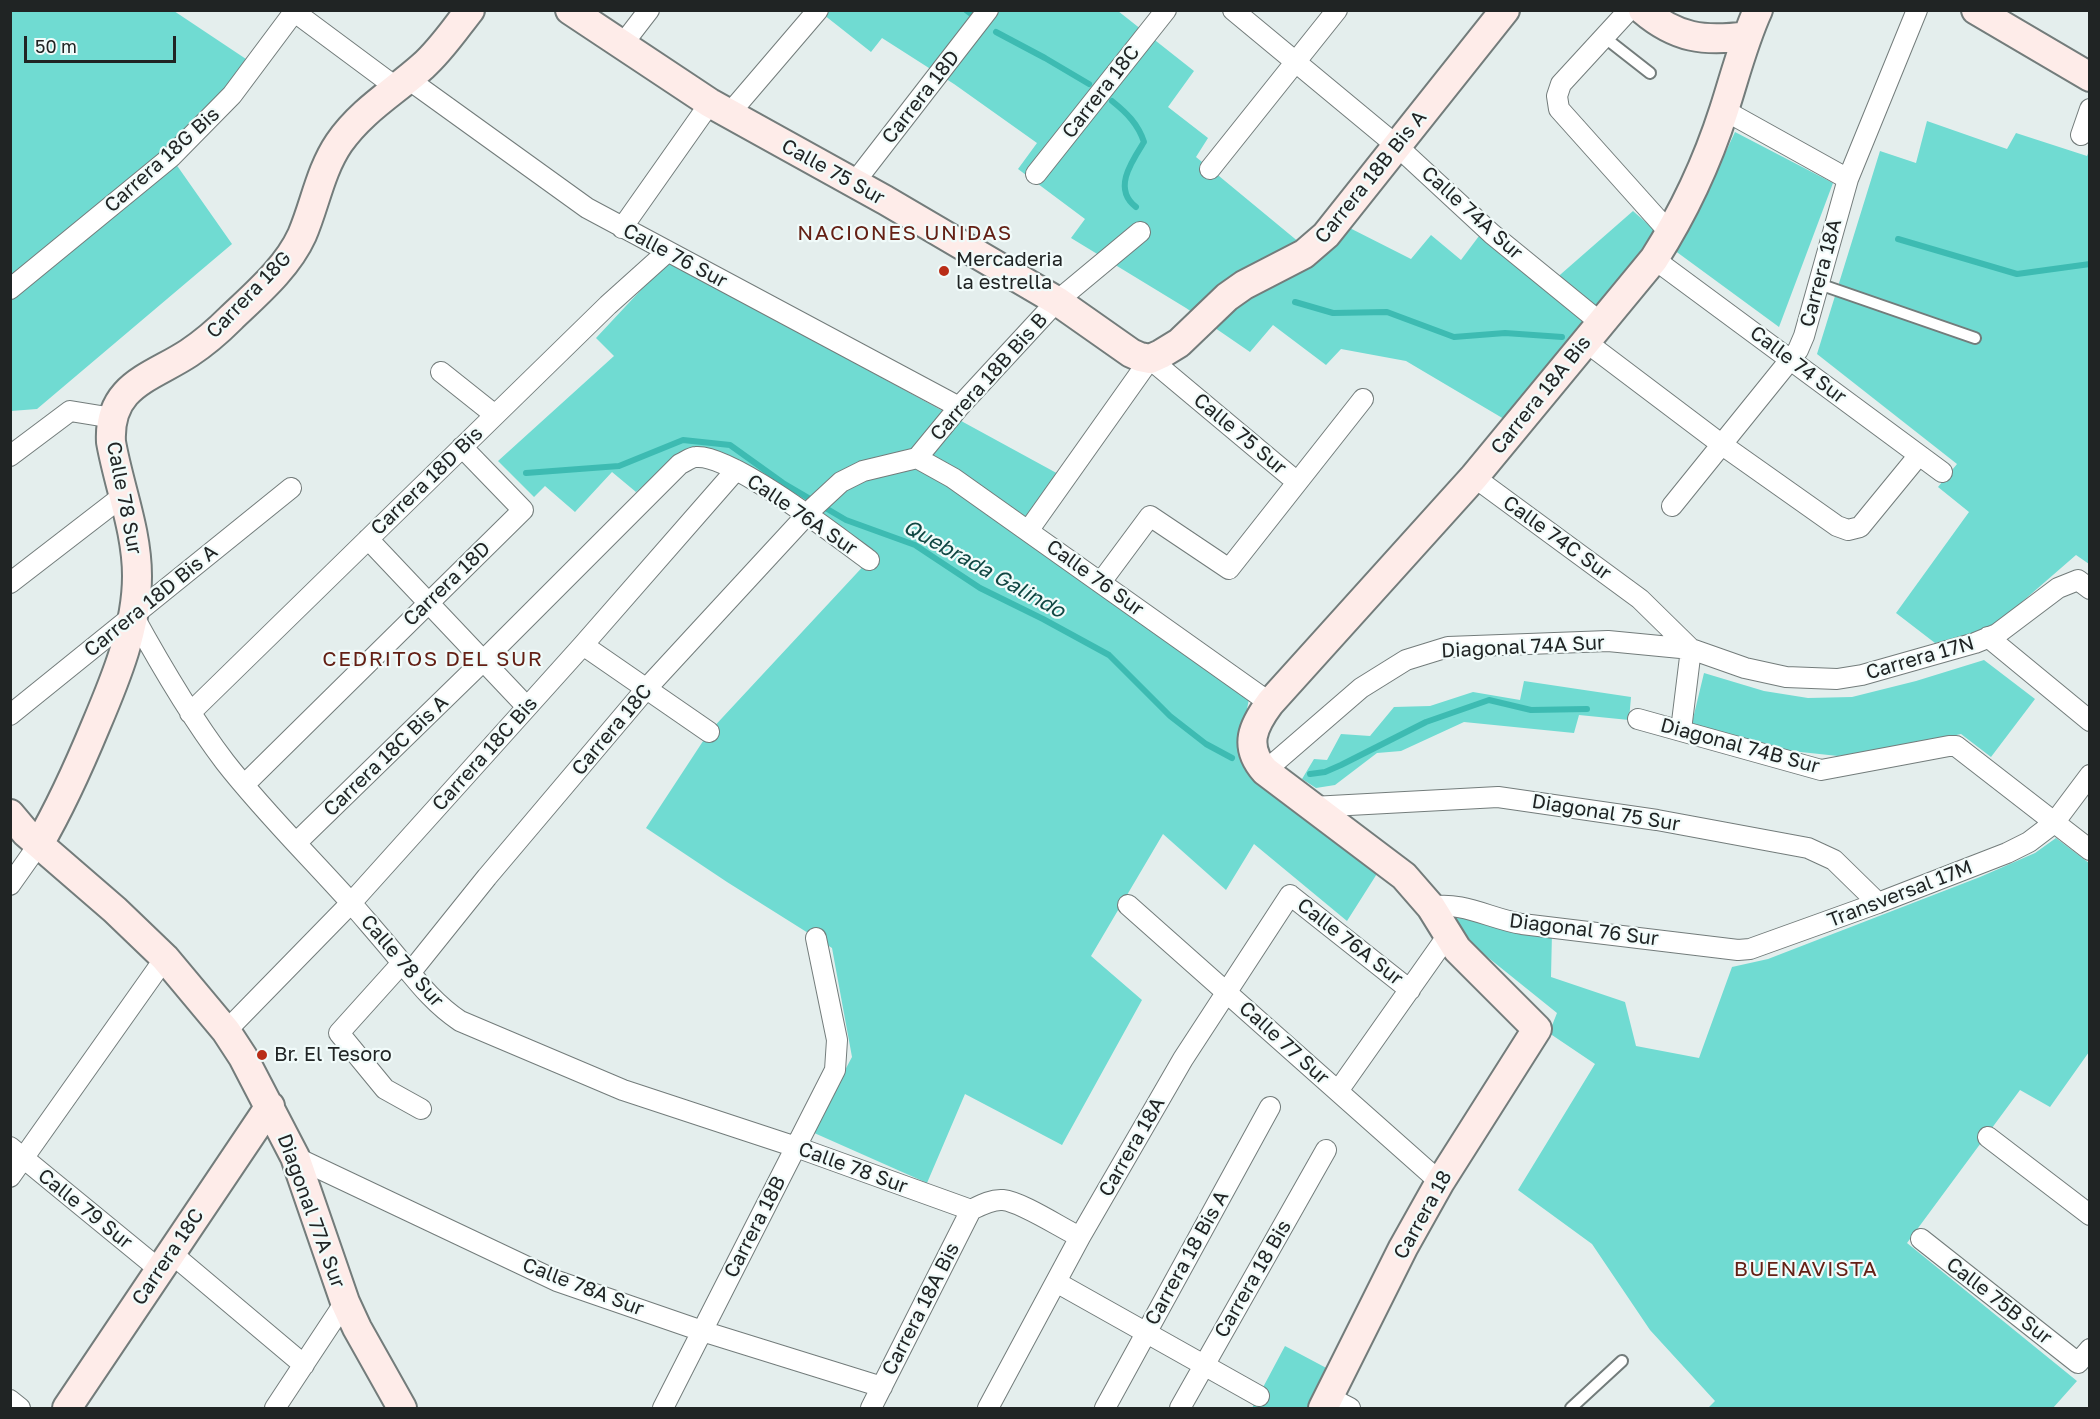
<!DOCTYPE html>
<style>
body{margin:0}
#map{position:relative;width:2100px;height:1419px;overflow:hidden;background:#e4eeed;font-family:"Golos Text",sans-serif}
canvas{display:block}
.frame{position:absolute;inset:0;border:12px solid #202424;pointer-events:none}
.scale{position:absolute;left:24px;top:36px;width:152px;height:27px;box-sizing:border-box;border:3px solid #202424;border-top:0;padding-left:8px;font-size:18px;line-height:21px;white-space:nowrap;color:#202424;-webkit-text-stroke:4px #f1fbfa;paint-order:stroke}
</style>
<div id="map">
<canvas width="2100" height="1419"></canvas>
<div class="frame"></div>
<div class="scale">50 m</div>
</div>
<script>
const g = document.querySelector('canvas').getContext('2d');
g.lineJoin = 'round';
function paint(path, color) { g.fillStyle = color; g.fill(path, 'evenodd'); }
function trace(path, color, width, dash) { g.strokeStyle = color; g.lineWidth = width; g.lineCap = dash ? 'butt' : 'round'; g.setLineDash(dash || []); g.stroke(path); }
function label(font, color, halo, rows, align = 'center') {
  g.font = font + ' "Golos Text",sans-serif'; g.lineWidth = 4.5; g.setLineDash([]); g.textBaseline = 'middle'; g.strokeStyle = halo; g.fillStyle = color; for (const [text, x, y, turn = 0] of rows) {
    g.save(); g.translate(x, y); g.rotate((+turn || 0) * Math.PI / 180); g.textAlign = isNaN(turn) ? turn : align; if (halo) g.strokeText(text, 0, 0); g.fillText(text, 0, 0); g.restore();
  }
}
paint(new Path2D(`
 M 11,11 L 174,11 L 255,65 L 171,157 L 232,244 L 37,409 L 11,411 Z
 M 819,11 L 1118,11 L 1194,71 L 1168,107 L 1208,138 L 1196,157 L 1300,243 L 1326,216 L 1411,259 L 1431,235 L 1461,260 L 1479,236 L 1545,288 L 1633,211 L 1657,232 L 1590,324 L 1504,419 L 1406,361 L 1341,349 L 1326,365 L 1273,325 L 1250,352 L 1186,308 L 1071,238 L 1085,219 L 1018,169 L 1037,143 L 954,84 L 882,38 L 871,52 Z
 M 1927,121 L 2007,149 L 2016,133 L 2087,156 L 2089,151 L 2089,564 L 2076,555 L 2000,621 L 1974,636 L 1935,643 L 1896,613 L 1969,512 L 1938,487 L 1957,464 L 1817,354 L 1880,151 L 1916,163 Z
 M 1735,132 L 1833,183 L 1779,327 L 1674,250 L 1704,199 Z
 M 668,261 L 1062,476 L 1022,532 L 1249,699 L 1242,734 L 1380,869 L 1347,921 L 1254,844 L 1226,890 L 1163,834 L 1091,956 L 1142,1000 L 1062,1145 L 965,1094 L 927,1183 L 812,1132 L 852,1057 L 832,948 L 727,882 L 646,828 L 709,732 L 869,560 L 801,503 L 676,457 L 636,492 L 612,472 L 575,512 L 545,486 L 534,497 L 498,461 L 614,356 L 596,338 Z
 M 1984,660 L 2035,699 L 1991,757 L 1961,734 L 1901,747 L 1838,756 L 1782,750 L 1691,727 L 1704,673 L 1764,691 L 1808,698 L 1852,697 L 1916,681 Z
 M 1524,681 L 1631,697 L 1629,720 L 1579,715 L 1574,733 L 1464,722 L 1401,751 L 1377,753 L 1335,785 L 1316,788 L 1302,779 L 1314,759 L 1327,760 L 1341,734 L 1370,736 L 1394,707 L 1430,706 L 1473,692 L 1520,700 Z
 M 2056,838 L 2089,863 L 2089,1052 L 2050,1107 L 2020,1090 L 1907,1243 L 2077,1381 L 2053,1408 L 1708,1408 L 1715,1401 L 1650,1330 L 1592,1244 L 1518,1190 L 1595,1064 L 1549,1033 L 1557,1013 L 1475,947 L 1452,916 L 1552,932 L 1551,977 L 1625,1002 L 1636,1046 L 1699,1058 L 1732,967 L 1768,959 L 1980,877 L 2035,853 Z
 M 1285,1346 L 1332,1371 L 1312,1408 L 1252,1408 Z`), '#70dbd2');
trace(new Path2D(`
 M 966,10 L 974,16
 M 996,32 L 1045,58 L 1089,84
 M 1112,101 C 1127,113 1138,124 1144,142 C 1132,161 1112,189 1136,207
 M 1898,239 L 2017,274 L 2090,264
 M 1295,302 L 1333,313 L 1387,312 L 1454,337 L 1505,333 L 1562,337
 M 526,473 L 619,466 L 683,440 L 730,445 L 783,483 L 846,520 L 915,545 L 980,588 L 1043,619 L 1109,655 L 1170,716 L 1206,744 L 1232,758
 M 1310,774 L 1325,772 L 1341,765 L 1426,722 L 1489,700 L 1531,710 L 1587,709`), '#3dbbb2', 6);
const lane = new Path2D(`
 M 1604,37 L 1650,73
 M 1819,284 L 1975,338
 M 1571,1408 L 1622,1361`);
const street = new Path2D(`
 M 292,10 L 397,88
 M 1233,10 L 1397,146 L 1492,234 L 1601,323
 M 1629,10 L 1561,84 L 1557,96 L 1559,109 L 1670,233
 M 622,45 L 649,10
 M 408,79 L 587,208 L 959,407
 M 1724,110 L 1848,179
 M 729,114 L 818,10
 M 2081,135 L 2090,109
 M 1210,169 L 1337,10
 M 1036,174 L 1166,10
 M 854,183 L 988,10
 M 622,228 L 710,103
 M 1654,259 L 1942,472
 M 10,289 L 171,157 L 232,95 L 294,12
 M 1586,342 L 1721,444 L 1837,526 L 1848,530 L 1860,527 L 1919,455
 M 441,372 L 495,415
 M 10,456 L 70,411 L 113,418
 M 917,458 L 953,478 L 1270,703
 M 1474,477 L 1640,599 L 1691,649 L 1681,730
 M 1672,506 L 1798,350 L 1804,336 L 1848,179 L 1917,10
 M 1028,531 L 1150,359 L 1297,482
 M 368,539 L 527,707
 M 1101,582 L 1150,516 L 1229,569 L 1363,399
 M 10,583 L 124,495
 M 133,615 C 161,666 190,716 225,762 C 264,812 310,857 352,904 C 369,924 386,943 402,963 C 420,985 436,1005 460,1021 L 623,1090 L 796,1147 L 971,1210 C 981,1205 992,1199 1003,1200 C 1022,1202 1061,1228 1080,1237
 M 1988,637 L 2090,721
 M 583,645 L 709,732
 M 190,713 L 608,305 L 667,252
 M 10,715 L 291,488
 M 1638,719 L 1821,770 L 1949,746 L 1956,746 L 2090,850
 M 1265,771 L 1361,688 L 1406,660 L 1448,647 L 1608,641 L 1691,649 L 1745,668 L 1786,677 L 1837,679 L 1862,675 L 1975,643 L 1997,634 L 2058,588 L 2078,580 L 2090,589
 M 244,785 L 523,510 L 462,447
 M 1312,807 L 1498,797 L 1657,820 L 1808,848 L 1834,860 L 1878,903
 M 296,843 L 483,661 L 680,464 C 685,462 691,457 696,457 C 731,454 838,537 869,560
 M 10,885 L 39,844
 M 1128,905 L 1440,1182
 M 1431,907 C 1462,901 1491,919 1522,924 L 1738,950 L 1750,949 L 1878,903 L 2007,853 L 2029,842 L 2054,823 L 2090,775
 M 402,963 L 339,1033 L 385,1089 L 421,1109
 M 410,973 L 487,877 L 646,689 L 814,507 L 841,482 L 863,471 L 917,458 L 959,407 L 1057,301 L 1140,232
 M 226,1031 L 351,903 L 583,645 L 736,470
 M 1338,1091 L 1448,935
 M 1988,1137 L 2090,1215
 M 10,1147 L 160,1270
 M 295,1157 L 557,1281 L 702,1331 L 882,1387
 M 10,1177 L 165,958
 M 1921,1239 L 2078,1363 L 2090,1349
 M 171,1253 L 304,1365
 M 1056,1282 L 1259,1396
 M 1329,1397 L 1350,1408
 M 10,1400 L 20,1408
 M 275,1408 L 345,1302
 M 663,1408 L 835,1070 L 837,1040 L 816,938
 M 871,1408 L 971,1210
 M 988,1408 L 1080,1237 L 1183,1059 L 1290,895 L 1410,990
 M 1105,1408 L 1270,1107
 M 1180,1408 L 1326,1150`);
const secondary = new Path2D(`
 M 570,10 L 710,103 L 885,200 L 1057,301 L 1131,353 L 1140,357 L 1150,359 L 1161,354 L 1179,343 L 1227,297 L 1244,285 L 1304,254 L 1326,235 L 1505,10
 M 1643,10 C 1676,38 1704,42 1746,36
 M 1976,10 L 2090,77
 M 10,814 L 26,833 L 115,910 L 165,958 L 226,1031 L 243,1057 L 295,1157 L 345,1302 L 357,1328 L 402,1408
 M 39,844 C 61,806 79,766 96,725 C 116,678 137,627 137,576 C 137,530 119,487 111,442 C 108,385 151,378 189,353 C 204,343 218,331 231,318 C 256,294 287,268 302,235 C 315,205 320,171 339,143 C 362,110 394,92 423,66 C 441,50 455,29 470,10
 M 67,1408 L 270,1106
 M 1323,1408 L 1403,1248 L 1440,1182 L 1537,1029 L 1457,949 L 1431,907 L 1404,876 L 1265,771 C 1243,746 1253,726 1270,703 L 1474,477 L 1654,259 C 1684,212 1707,163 1724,110 C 1735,76 1743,43 1758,10`);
trace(lane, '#737c7b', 14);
trace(street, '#737c7b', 22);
trace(secondary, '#737c7b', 32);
trace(lane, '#fff', 10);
trace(street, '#fff', 20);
trace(secondary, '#feece9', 28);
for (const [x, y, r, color] of [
 [944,271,6,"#b92d17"],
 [262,1055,6,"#b92d17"]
]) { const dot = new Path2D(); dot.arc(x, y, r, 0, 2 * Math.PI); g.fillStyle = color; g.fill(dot); trace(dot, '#f1fbfa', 2); }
label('20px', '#202424', '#f1fbfa', [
 ["Carrera 18C",1101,92,-52],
 ["Carrera 18D",921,97,-52],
 ["Carrera 18G Bis",162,160,-42],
 ["Calle 75 Sur",833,172,29],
 ["Carrera 18B Bis A",1371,177,-51],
 ["Calle 74A Sur",1472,213,42],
 ["Calle 76 Sur",675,256,28],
 ["Carrera 18A",1821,273,-75],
 ["Carrera 18G",249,295,-46],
 ["Calle 74 Sur",1798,365,37],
 ["Carrera 18B Bis B",989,377,-48],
 ["Carrera 18A Bis",1541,395,-51],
 ["Calle 75 Sur",1240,434,40],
 ["Carrera 18D Bis",427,481,-44],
 ["Calle 78 Sur",124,498,79],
 ["Calle 76A Sur",802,515,34],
 ["Calle 74C Sur",1557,538,36],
 ["Calle 76 Sur",1095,578,36],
 ["Carrera 18D",447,584,-44],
 ["Carrera 18D Bis A",151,601,-39],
 ["Diagonal 74A Sur",1523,647,-3],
 ["Carrera 17N",1920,658,-16],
 ["Carrera 18C",612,730,-50],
 ["Diagonal 74B Sur",1740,746,15],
 ["Carrera 18C Bis",485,754,-48],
 ["Carrera 18C Bis A",386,756,-44],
 ["Diagonal 75 Sur",1606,813,9],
 ["Transversal 17M",1900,894,-21],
 ["Diagonal 76 Sur",1584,930,7],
 ["Calle 76A Sur",1350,942,38],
 ["Calle 78 Sur",402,961,49],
 ["Calle 77 Sur",1284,1043,42],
 ["Carrera 18A",1132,1147,-60],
 ["Calle 78 Sur",853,1168,20],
 ["Calle 79 Sur",85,1209,39],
 ["Diagonal 77A Sur",311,1211,70],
 ["Carrera 18",1423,1215,-61],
 ["Carrera 18B",755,1227,-63],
 ["Carrera 18C",168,1257,-56],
 ["Carrera 18 Bis A",1187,1258,-61],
 ["Carrera 18 Bis",1253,1279,-60],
 ["Calle 78A Sur",583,1287,21],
 ["Calle 75B Sur",1999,1301,38],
 ["Carrera 18A Bis",921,1309,-63]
]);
label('20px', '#202424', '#f1fbfa', [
 ["Mercaderia",956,260],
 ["la estrella",956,283],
 ["Br. El Tesoro",274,1055]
], 'left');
g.letterSpacing = '1.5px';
label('21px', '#642015', '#f1fbfa', [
 ["NACIONES UNIDAS",905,233],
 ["CEDRITOS DEL SUR",433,659],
 ["BUENAVISTA",1806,1269]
]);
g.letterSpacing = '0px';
label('italic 21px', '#104743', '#f1fbfa', [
 ["Quebrada Galindo",984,569,29]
]);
</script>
